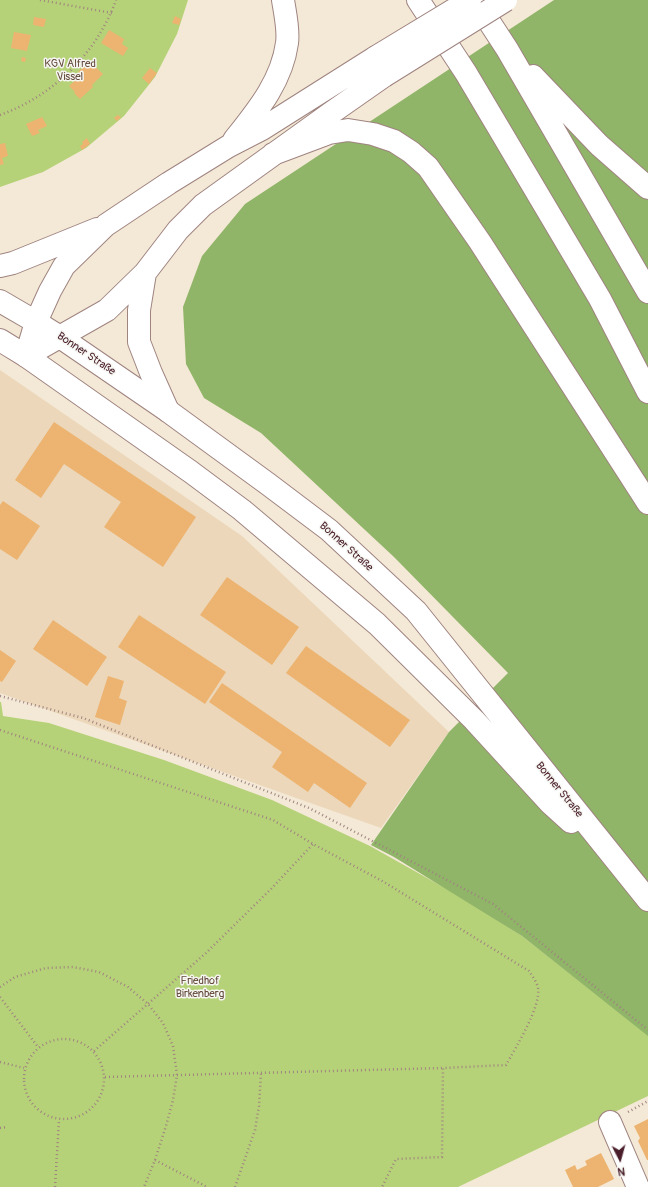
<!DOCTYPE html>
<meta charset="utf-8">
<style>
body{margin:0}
#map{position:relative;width:648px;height:1187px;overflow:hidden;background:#f4e9d6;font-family:Pangolin,sans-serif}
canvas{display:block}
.north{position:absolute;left:600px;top:1139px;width:40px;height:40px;-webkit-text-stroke:3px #f6f6f2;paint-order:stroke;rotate:174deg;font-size:11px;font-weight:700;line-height:16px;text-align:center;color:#4a1f2b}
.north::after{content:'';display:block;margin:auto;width:14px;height:18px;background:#4a1f2b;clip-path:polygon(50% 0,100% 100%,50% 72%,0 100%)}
</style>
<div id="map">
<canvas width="648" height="1187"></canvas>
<div class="north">N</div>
</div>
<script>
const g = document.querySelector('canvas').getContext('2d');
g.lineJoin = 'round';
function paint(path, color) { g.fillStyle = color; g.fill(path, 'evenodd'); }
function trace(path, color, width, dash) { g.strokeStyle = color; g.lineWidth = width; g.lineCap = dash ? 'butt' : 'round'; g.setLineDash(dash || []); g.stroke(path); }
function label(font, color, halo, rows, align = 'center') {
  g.font = font + ' Pangolin,sans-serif'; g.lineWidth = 3; g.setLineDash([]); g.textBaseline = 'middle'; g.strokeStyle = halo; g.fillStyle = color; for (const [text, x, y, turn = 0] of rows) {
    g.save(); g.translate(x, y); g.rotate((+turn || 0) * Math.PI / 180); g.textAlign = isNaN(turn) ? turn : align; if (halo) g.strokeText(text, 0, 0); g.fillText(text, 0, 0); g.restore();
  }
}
paint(new Path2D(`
 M 0,370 L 242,536 L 449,732 L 381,828 L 0,693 Z`), '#ecd7ba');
paint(new Path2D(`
 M 0,0 L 188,0 L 177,34 L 155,77 L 124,116 L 86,148 L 43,172 L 0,187 Z
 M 0,702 L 1,702 L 3,716 L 49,723 L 164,760 L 272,800 L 370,846 L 461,897 L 522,936 L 648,1035 L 648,1096 L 458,1187 L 0,1187 Z`), '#b6d278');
paint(new Path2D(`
 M 554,0 L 648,0 L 648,1036 L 522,936 L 394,857 L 371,845 L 449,732 L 508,673 L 394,557 L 261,433 L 204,398 L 186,364 L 183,307 L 202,256 L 245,204 Z`), '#90b468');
paint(new Path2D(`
 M 175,16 L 181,19 L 179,25 L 172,23 Z
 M 34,17 L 46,19 L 44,27 L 33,25 Z
 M 109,30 L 124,39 L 122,44 L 128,48 L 123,56 L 101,43 Z
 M 14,32 L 31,35 L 27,51 L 11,48 Z
 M 22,57 L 26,58 L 25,62 L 21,61 Z
 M 89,61 L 103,74 L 92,85 L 93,87 L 80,99 L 74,93 L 75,92 L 69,86 L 81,75 L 78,72 Z
 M 150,68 L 157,73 L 149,84 L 142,78 Z
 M 118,115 L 121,117 L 117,121 L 114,118 Z
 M 42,117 L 47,126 L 38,130 L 40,133 L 32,136 L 26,124 Z
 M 87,138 L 90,144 L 82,150 L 80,146 L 83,144 L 82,142 Z
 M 5,143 L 8,156 L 2,158 L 4,164 L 0,165 L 0,144 Z
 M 54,422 L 196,517 L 163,567 L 104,527 L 121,502 L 64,464 L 41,498 L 15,480 Z
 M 3,501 L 40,526 L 17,560 L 0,549 L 0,505 Z
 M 227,577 L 299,627 L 272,665 L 200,615 Z
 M 139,615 L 226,672 L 205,704 L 118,647 Z
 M 53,620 L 107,657 L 87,686 L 33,649 Z
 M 306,646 L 410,720 L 390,747 L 286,673 Z
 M 0,650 L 16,661 L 2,682 L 0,681 Z
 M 108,676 L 124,681 L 119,698 L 127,701 L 120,725 L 95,717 Z
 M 222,683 L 367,783 L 350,808 L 314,783 L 308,792 L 272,767 L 282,752 L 209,702 Z
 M 648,1119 L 648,1160 L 647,1160 L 638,1141 L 640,1138 L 634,1126 Z
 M 601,1153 L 614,1179 L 598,1187 L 573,1187 L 565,1170 L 575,1165 L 577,1170 L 587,1165 L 585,1161 Z`), '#ecb470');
const minor = new Path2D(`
 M 610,1122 L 638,1187`);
const major = new Path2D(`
 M 36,322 L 60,337 L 168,411 L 268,484 L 329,530 L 416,611 L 648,900
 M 26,356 L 191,472 L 242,510 L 377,624 L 474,720 L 550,803 L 571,822`);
const highway = new Path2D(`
 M 418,0 L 466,73 L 600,299 L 648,392
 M 475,0 L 507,49 L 648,292
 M 533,76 L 599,145 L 648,188
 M 234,140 C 257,111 282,81 287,43 C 289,30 285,13 283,0
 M 273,154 L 329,133 L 348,130 L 373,134 L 394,141 L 411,152 L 428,167 L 480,242 L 648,503
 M 0,266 L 13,263 L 97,229
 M 145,273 L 139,310 L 139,342 L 151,373 L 168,411
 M 0,301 L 36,322
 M 0,340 L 26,356
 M 26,356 L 36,322 L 50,291 L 64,266 L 106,225 L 169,183 L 229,146 L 262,129 L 376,57
 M 26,356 L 107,310 L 145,273 L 178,230 L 203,205 L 331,113 L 384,76`);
trace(minor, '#9f8480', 24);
trace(major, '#9f8480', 24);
trace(highway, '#9f8480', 24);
trace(new Path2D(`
 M 40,0 L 112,13
 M 0,115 C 53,96 97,53 116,0
 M 0,696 L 83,718 L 309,808 L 493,904 L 648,1030
 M 0,730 L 273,820 L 313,844 L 384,882 L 529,971 C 532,976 537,982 538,988 C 541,1007 516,1047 506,1065 L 443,1068 L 442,1157 L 396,1159 L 382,1187
 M 0,987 L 15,977 L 46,968 L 73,967 L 99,972 L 128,987 L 148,1004 L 163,1023 L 173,1046 L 177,1075 L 173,1100 L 166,1126 L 155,1160 L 144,1187
 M 0,997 L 38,1047
 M24 1079a40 40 0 1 1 80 0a40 40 0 1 1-80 0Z
 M 94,1051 L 206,953 L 271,889 L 313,844
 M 0,1062 L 24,1068
 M 105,1077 L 443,1068
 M 628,1112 L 648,1101
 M 0,1128 L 7,1127
 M 155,1160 L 207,1187
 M 55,1187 L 59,1120
 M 235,1187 L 255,1130 L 259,1106 L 261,1073`), '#9f8480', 2.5, [1, 3]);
trace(minor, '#fff', 22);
trace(major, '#fff', 22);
trace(highway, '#fff', 22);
const highwayBridge = new Path2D(`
 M 376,57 L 470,0
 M 384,76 L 506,0`);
trace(highwayBridge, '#9f8480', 24, []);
trace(highwayBridge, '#fff', 22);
label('11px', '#654c3e', '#f6f6f2', [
 ["KGV Alfred",70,64],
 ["Vissel",70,77],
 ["Friedhof",200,981],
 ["Birkenberg",200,994]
]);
label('11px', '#4a1f2b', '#f6f6f2', [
 ["Bonner Straße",86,354,34],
 ["Bonner Straße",346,547,42],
 ["Bonner Straße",559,790,51]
]);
</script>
